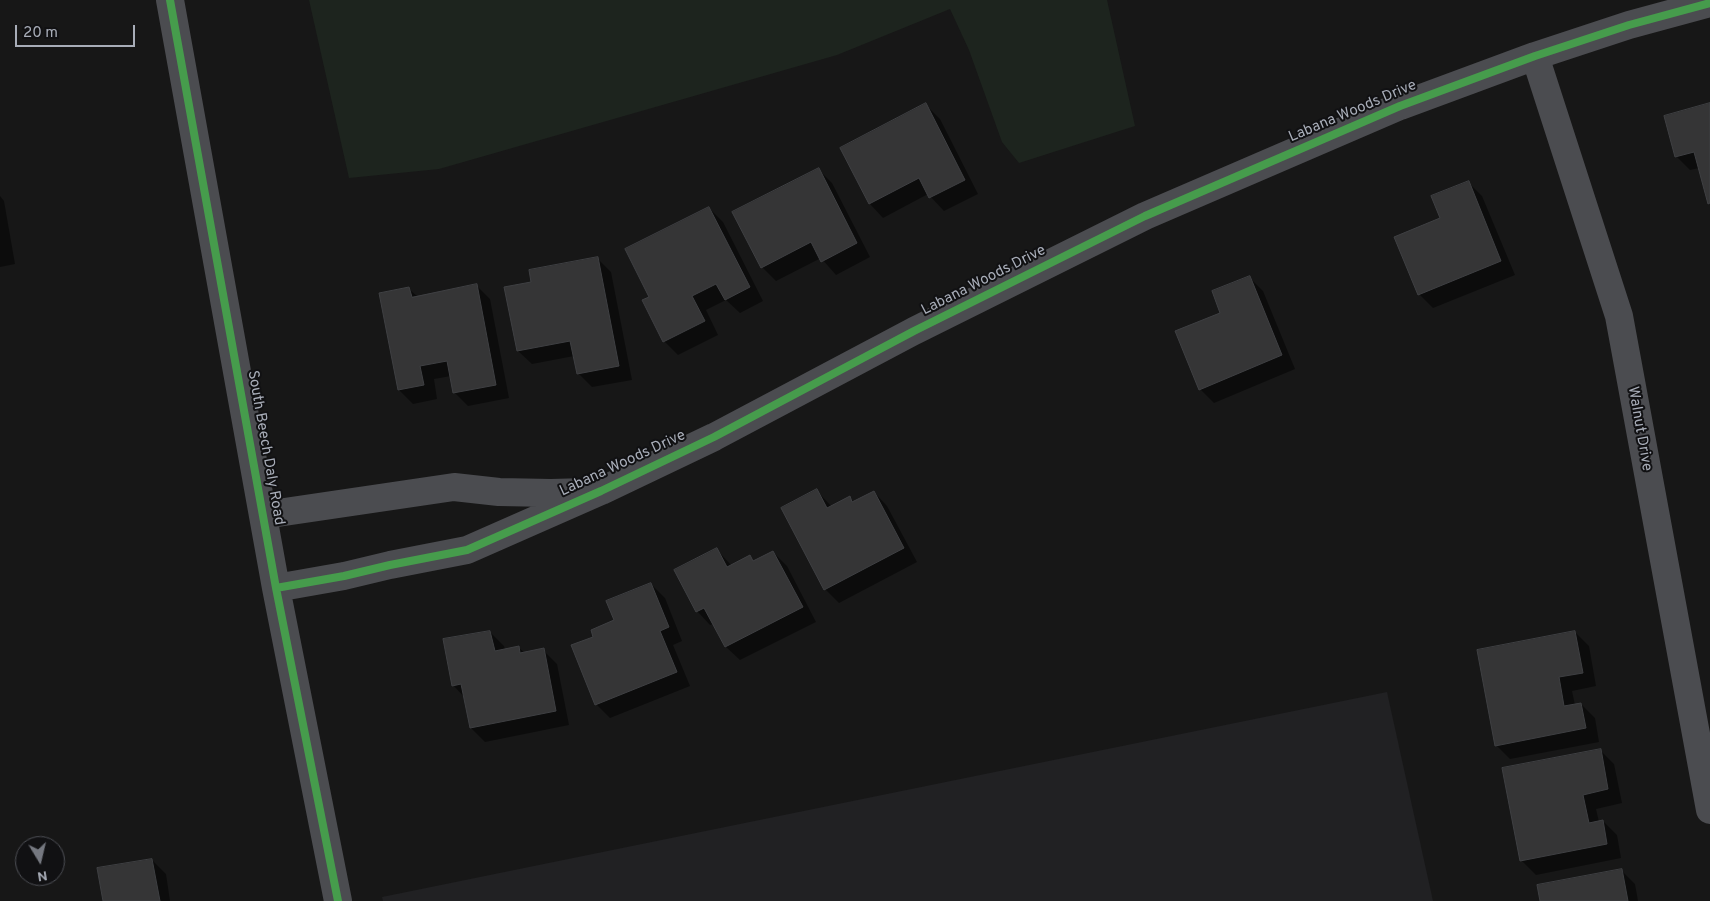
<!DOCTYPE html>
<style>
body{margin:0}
#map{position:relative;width:1710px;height:901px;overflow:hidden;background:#171717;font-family:Overpass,sans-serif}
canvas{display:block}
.north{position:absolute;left:15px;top:836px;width:50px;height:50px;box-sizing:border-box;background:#111113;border:1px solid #4d4f55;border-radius:50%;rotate:171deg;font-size:14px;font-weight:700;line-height:20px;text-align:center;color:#a8adb8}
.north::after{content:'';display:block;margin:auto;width:18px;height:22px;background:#757880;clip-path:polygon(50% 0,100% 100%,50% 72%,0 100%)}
.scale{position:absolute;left:15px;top:25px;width:120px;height:22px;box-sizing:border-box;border:2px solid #a8adb8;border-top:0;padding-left:6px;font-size:15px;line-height:18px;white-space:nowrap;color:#a8adb8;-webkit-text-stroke:4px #111113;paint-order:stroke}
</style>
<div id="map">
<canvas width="1710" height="901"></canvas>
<div class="north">N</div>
<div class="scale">20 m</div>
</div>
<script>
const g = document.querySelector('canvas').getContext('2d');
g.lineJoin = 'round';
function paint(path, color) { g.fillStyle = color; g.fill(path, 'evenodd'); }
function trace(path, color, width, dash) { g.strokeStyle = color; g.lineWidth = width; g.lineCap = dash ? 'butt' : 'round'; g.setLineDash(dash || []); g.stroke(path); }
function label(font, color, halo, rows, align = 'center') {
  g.font = font + ' Overpass,sans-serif'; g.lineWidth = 4; g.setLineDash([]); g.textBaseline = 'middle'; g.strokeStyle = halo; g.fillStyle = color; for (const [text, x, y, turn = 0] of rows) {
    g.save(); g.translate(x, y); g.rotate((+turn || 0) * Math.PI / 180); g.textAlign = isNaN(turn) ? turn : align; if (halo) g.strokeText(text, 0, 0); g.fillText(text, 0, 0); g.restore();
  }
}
paint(new Path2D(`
 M 1387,692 L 1433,901 L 383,901 L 382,897 Z`), '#212123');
paint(new Path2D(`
 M 309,0 L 1107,0 L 1135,126 L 1019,163 L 1002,142 L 969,50 L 950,9 L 837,55 L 439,169 L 349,178 Z`), '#1d241e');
paint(new Path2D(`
 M 926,105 L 940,119 L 978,194 L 944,211 L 928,194 L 883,218 L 870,204 Z
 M 1710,105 L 1710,204 L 1699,168 L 1690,170 L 1676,156 Z
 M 818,169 L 832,183 L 870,257 L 836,275 L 821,258 L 776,281 L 762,267 Z
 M 1468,182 L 1482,196 L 1515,275 L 1433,308 L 1419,294 L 1441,218 Z
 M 0,196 L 4,201 L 15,264 L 0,267 Z
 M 709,208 L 723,222 L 763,301 L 740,313 L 726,300 L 706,310 L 718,335 L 678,355 L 664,341 L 644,301 L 651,298 Z
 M 597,258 L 611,272 L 632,380 L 592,387 L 578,373 L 574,356 L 532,364 L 518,351 L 532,283 Z
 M 1249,277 L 1263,291 L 1295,369 L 1214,403 L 1200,389 L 1222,313 Z
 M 476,285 L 490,299 L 509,398 L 468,406 L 454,392 L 451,376 L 434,379 L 437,399 L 413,404 L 399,390 L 409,289 L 418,297 Z
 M 817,491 L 832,507 L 849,498 L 854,502 L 874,492 L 887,506 L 917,562 L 839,603 L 825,589 Z
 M 717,550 L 732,566 L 749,557 L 755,562 L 773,552 L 787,566 L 816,622 L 740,660 L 726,647 L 714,624 L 710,625 L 697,611 Z
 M 651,584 L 665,598 L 682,641 L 673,645 L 690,686 L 610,718 L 596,704 L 595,637 L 616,621 Z
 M 490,632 L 504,646 L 505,650 L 519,648 L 525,653 L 543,650 L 557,664 L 569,725 L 485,742 L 471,728 L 465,698 L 453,685 Z
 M 1575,632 L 1589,646 L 1596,686 L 1572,691 L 1575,705 L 1581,704 L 1595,718 L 1599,742 L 1510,759 L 1496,745 Z
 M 1600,750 L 1614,764 L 1622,803 L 1596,809 L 1599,822 L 1603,821 L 1617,835 L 1621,858 L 1536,875 L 1522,861 L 1504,769 Z
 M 152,860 L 166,874 L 170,901 L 104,901 Z
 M 1621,870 L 1635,884 L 1638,901 L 1542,901 Z`), '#0007');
const building = new Path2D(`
 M 926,103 L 965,180 L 929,198 L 919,178 L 869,204 L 840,148 Z
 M 1710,103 L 1710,203 L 1708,204 L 1694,152 L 1675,157 L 1664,116 Z
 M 819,168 L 857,243 L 821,262 L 811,242 L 761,268 L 732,212 Z
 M 1469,181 L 1501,261 L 1418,295 L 1394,237 L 1440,218 L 1431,196 Z
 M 709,207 L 750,287 L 725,300 L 716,284 L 692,296 L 705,321 L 663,342 L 642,300 L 649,297 L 625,249 Z
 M 598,257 L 619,366 L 577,374 L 570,341 L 517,351 L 504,287 L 531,282 L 529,270 Z
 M 1250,276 L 1282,355 L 1199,390 L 1175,331 L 1220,313 L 1212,291 Z
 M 477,284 L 496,385 L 453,393 L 447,361 L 420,366 L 424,385 L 398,390 L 379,293 L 409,287 L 412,297 Z
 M 817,489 L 827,508 L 850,496 L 852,502 L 874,491 L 904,548 L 824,590 L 781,508 Z
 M 717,548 L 727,567 L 750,555 L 753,561 L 773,551 L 803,607 L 725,647 L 704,608 L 696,612 L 674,570 Z
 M 651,583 L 669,627 L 660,631 L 677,672 L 595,705 L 571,645 L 593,637 L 591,630 L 614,620 L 606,601 Z
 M 490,631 L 495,651 L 519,646 L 520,653 L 544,648 L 556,711 L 470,728 L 461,684 L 452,686 L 443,639 Z
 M 1575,631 L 1583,673 L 1559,677 L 1564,706 L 1581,703 L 1586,728 L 1495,746 L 1477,650 Z
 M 1601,749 L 1608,789 L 1583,795 L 1589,823 L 1603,820 L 1607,844 L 1520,861 L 1502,768 Z
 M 152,859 L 160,901 L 103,901 L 97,868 Z
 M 1622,869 L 1628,901 L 1540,901 L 1537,885 Z`);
paint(building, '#353536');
trace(building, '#3f4043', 1);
trace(new Path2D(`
 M 170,0 L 276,588 L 338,901
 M 1535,56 L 1619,316 L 1710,810
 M 264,515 L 454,487 L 499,492 L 551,493 L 587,492
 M 276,588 L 344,576 L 390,565 L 467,550 L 601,491 L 714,437 L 914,331 L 1145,216 L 1400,106 L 1535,56 L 1629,25 L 1710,3`), '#4b4c50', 28);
trace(new Path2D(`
 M 170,0 L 276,588 L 338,901
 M 276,588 L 344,576 L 390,565 L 467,550 L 601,491 L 714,437 L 914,331 L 1145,216 L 1400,106 L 1535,56 L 1629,25 L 1710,3`), '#469c4c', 8);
label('15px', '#a8adb8', '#111113', [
 ["Labana Woods Drive",1353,112,-23],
 ["Labana Woods Drive",984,281,-27],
 ["Walnut Drive",1639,429,80],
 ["South Beech Daly Road",265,448,80],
 ["Labana Woods Drive",623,464,-25]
]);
</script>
